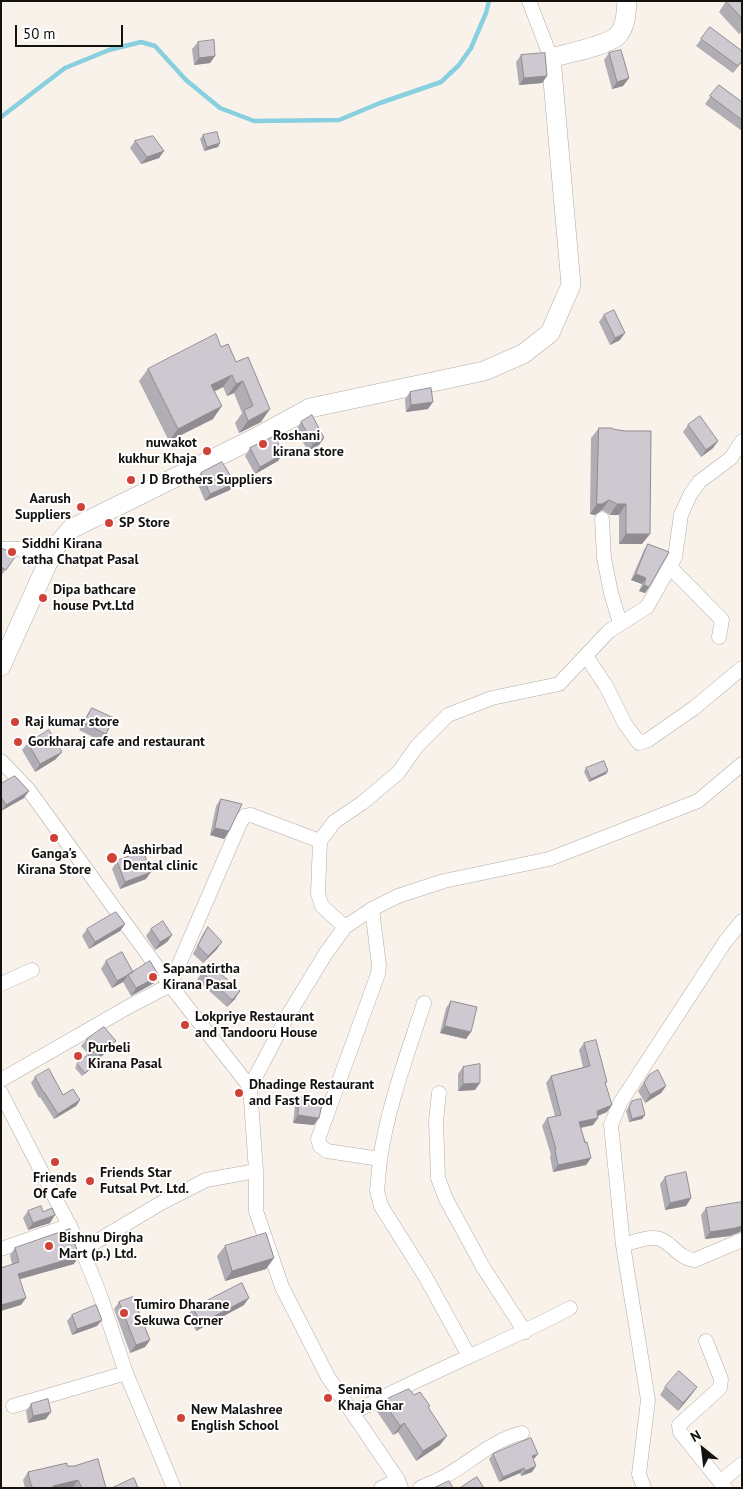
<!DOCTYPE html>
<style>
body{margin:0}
#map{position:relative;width:743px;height:1489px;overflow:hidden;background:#f8f2eb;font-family:"PT Sans",sans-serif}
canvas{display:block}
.frame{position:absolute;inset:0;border:2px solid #14120f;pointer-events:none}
.north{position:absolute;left:678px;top:1424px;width:50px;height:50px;-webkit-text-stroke:4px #fff;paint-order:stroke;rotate:331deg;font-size:14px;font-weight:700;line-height:20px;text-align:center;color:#14120f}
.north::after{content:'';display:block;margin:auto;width:18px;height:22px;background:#14120f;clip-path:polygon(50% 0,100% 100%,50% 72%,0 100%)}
.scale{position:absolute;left:15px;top:25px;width:108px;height:22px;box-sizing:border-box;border:2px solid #14120f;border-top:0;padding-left:6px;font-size:15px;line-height:18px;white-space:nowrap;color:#14120f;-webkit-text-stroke:4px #fff;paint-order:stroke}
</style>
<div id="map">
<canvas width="743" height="1489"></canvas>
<div class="frame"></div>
<div class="north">N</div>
<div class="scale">50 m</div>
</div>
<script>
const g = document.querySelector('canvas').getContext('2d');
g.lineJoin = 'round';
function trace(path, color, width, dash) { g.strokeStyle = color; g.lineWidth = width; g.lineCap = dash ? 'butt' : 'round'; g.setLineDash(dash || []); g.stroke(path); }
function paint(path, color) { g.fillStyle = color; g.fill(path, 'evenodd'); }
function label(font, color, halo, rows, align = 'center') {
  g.font = font + ' "PT Sans",sans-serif'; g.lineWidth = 4; g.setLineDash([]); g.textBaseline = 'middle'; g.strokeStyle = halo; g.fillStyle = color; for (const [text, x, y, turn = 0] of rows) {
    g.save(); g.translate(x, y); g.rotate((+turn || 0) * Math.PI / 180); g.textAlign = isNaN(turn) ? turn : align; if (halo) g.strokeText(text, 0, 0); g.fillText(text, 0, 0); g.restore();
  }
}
trace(new Path2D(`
 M 1,117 L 65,68 L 109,50 L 141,42 L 155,46 L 186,80 L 220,108 L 254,121 L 339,120 L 380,103 L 441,82 L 459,65 L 471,48 L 486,13 L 489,1`), '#88cfdf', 4.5);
const street = new Path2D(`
 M 529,1 L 551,58
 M 602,519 L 604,558 L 611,593 L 620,623
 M 1,549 L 54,549
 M 670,567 L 722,620 L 719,637
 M 586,656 L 606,686 L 625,724 L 639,743 L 648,740 L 694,708 L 742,668
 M 1,761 L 28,789 L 170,985 L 250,1087 L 256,1171 L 256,1211 L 282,1287 L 328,1377 L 398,1480 L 401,1488
 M 372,909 L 379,965 L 378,974 L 318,1139 L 320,1146 L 327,1151 L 380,1159 L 377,1191 L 381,1206 L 425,1276 L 469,1356
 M 345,927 L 322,906 L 318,894 L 320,841 L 334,822 L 362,803 L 398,773 L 417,746 L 448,715 L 492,698 L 559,684 L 609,631 L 647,607 L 675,557 L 681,515 L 690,495 L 699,482 L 731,458 L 742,441
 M 1,984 L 32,970
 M 1,1080 L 128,1007 L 170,985 L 241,821 L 245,816 L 251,815 L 320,841
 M 250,1087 L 287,1017 L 326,953 L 345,927 L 372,909 L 398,896 L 444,881 L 549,859 L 698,801 L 742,764
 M 1,1093 L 82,1250 L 99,1292 L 126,1373 L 174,1488
 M 439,1093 L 436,1121 L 438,1178 L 446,1199 L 483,1267 L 525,1332
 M 380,1159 C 388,1106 407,1055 424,1003
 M 623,1245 C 632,1243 644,1237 654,1238 C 670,1238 677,1259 695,1260 L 742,1240
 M 1,1249 L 70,1225
 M 82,1250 L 161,1203 L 206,1180 L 256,1171
 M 706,1341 L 721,1379 L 720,1388 L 679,1425 L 680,1432 L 725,1488
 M 13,1406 L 126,1373
 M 353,1413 C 423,1374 499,1346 570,1308
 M 720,1482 L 742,1464
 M 381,1488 L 398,1480
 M 420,1488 C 426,1485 432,1483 438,1480 C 467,1466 489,1441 522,1433
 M 644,1488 L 639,1474 L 648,1400 L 623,1245 L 611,1125 L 620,1103 L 725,942 L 742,921`);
const secondary = new Path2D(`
 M 1,666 L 54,549 L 71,529 L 255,438 L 310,408 L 484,371 L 523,354 L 550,333 L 571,285 L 551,58 C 567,53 608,46 618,35 C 626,26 626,13 627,1`);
trace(street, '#b2aca5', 15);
trace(secondary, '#b2aca5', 20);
trace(street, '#fff', 14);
trace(secondary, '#fff', 19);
paint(new Path2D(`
 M 726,1 L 742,1 L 742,32 L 739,34 L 719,12 Z
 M 710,27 L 742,62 L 733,73 L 696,46 Z
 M 198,42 L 215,56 L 210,63 L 194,65 L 192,49 Z
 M 609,53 L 629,78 L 623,86 L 612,89 L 604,60 Z
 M 521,55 L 547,76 L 542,83 L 519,85 L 516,62 Z
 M 719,85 L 742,102 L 742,131 L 705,104 Z
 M 203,135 L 218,147 L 204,151 L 200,139 Z
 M 135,141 L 164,151 L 159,158 L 141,164 L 130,148 Z
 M 604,315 L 620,340 L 610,345 L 599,322 Z
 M 228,344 L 261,422 L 239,433 L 235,423 L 242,413 L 234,393 L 227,396 L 223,387 L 214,392 L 213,419 L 169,441 L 139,381 L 148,369 L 221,347 Z
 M 410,392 L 428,409 L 406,412 L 405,399 Z
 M 301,422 L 324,438 L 319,445 L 308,451 L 296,430 Z
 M 688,425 L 718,441 L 713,448 L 701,457 L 683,432 Z
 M 599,428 L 642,544 L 619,544 L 619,515 L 610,515 L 602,510 L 595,515 L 590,514 L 591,438 Z
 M 250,448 L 278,461 L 255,474 L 245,456 Z
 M 201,473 L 230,490 L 205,501 L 196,480 Z
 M 648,544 L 649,587 L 645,593 L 639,591 L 642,584 L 631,580 L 644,550 Z
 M 1,548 L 17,554 L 1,576 Z
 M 92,708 L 106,734 L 101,741 L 79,730 L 87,715 Z
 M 28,743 L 56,759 L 35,772 L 22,750 Z
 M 586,768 L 608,771 L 606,774 L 589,782 L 584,772 Z
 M 1,784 L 24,798 L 1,811 Z
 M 221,799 L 229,831 L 224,839 L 210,835 L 216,806 Z
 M 117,861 L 146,879 L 120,889 L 112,869 Z
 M 125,924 L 120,931 L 89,949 L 82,936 L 87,929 Z
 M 208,927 L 217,949 L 203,963 L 193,954 L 203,934 Z
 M 151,929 L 172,935 L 167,942 L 155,950 L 146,936 Z
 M 106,961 L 133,972 L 154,983 L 131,996 L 123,982 L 112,988 L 101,969 Z
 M 202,972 L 235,999 L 227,1007 L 197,980 Z
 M 451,1001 L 466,1039 L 440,1033 L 446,1008 Z
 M 87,1039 L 111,1048 L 95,1062 L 81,1046 Z
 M 584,1043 L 607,1082 L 605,1083 L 607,1112 L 598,1116 L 598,1118 L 593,1125 L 581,1128 L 591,1158 L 586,1165 L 553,1172 L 550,1157 L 551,1155 L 542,1126 L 547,1118 L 555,1116 L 546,1083 L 551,1076 L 583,1067 L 579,1050 Z
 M 77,1064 L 93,1067 L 82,1076 L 75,1068 Z
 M 463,1067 L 475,1090 L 458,1091 L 458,1074 Z
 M 649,1075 L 666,1086 L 661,1093 L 645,1103 L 638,1091 Z
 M 35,1077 L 63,1095 L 80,1100 L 76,1106 L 54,1119 L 40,1097 L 39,1098 L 31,1083 Z
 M 300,1097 L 314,1125 L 293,1123 L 295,1105 Z
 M 632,1101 L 645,1115 L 642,1119 L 629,1122 L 626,1111 Z
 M 665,1177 L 691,1198 L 686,1206 L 665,1210 L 660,1184 Z
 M 706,1208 L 740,1232 L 730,1236 L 705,1239 L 701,1215 Z
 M 28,1211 L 50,1223 L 28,1230 L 23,1218 Z
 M 225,1246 L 274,1258 L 266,1269 L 225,1281 L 217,1256 Z
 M 15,1248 L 74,1264 L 20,1279 L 21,1305 L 12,1264 L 10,1255 Z
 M 119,1302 L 150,1340 L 145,1347 L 130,1353 L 114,1309 Z
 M 244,1305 L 196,1331 L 188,1315 L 193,1308 Z
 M 72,1315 L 97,1326 L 72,1335 L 67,1321 Z
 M 665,1387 L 697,1387 L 692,1394 L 678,1411 L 660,1395 Z
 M 414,1395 L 429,1408 L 440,1445 L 416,1461 L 398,1432 L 393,1435 L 376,1410 L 383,1401 Z
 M 31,1404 L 46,1419 L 28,1423 L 26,1411 Z
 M 493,1454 L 533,1460 L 536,1466 L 532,1472 L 521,1476 L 520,1473 L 499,1482 L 489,1459 Z
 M 67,1466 L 106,1488 L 74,1488 L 73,1487 L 69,1488 L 25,1488 L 23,1480 L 28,1472 Z`), '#b1adb4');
paint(new Path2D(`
 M 215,56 L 210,63 L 194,65 L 199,58 Z
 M 547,76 L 542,83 L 519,85 L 524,78 Z
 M 629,78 L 623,86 L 612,89 L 617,82 Z
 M 220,143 L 218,147 L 204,151 L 207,147 Z
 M 164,151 L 159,158 L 141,164 L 147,157 Z
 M 625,333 L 620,340 L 610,345 L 615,338 Z
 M 232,375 L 223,387 L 202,397 L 211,385 Z
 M 243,381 L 234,393 L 227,396 L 236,384 Z
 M 433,402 L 428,409 L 406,412 L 411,405 Z
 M 222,406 L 213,419 L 169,441 L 178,429 Z
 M 270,409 L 261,422 L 239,433 L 248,421 Z
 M 324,438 L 319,445 L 308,451 L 313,444 Z
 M 718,441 L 713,448 L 701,457 L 706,450 Z
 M 283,454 L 278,461 L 255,474 L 260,467 Z
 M 235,483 L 230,490 L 205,501 L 210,494 Z
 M 609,500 L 602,510 L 595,515 L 590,514 L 597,504 Z
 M 617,504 L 626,504 L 619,515 L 610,515 Z
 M 626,534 L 650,534 L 642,544 L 619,544 Z
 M 636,574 L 646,578 L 642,584 L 631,580 Z
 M 644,585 L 649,587 L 645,593 L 639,591 Z
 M 62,752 L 56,759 L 35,772 L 40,764 Z
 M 608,771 L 606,774 L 589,782 L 591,779 Z
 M 29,791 L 24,798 L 1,811 L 6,805 Z
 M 215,828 L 229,831 L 224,839 L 210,835 Z
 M 151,872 L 146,879 L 120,889 L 125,882 Z
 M 125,924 L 120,931 L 89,949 L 95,942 Z
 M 172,935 L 167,942 L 155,950 L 160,942 Z
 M 222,942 L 217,949 L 203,963 L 208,956 Z
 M 128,975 L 123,982 L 112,988 L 117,981 Z
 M 159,976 L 154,983 L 131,996 L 136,988 Z
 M 240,991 L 235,999 L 227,1007 L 232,1000 Z
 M 445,1026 L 471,1032 L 466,1039 L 440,1033 Z
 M 116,1041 L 111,1048 L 95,1062 L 100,1054 Z
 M 96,1063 L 93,1067 L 82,1076 L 85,1073 Z
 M 480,1083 L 475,1090 L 458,1091 L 463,1084 Z
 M 666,1086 L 661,1093 L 645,1103 L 650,1095 Z
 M 80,1100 L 76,1106 L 54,1119 L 58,1114 Z
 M 612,1105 L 607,1112 L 592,1118 L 597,1111 Z
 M 298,1115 L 319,1118 L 314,1125 L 293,1123 Z
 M 645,1115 L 642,1119 L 629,1122 L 632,1119 Z
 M 598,1118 L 593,1125 L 574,1129 L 579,1122 Z
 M 591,1158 L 586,1165 L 553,1172 L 558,1165 Z
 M 691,1198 L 686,1206 L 665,1210 L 670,1203 Z
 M 55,1215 L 50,1223 L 28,1230 L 33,1223 Z
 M 742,1226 L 742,1230 L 740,1232 L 730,1236 L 705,1239 L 710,1232 Z
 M 79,1256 L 74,1264 L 13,1281 L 18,1274 Z
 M 274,1258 L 266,1269 L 225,1281 L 232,1271 Z
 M 26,1298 L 21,1305 L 1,1311 L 1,1305 Z
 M 249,1298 L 244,1305 L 196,1331 L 201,1323 Z
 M 102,1320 L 97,1326 L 72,1335 L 77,1329 Z
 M 150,1340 L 145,1347 L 130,1353 L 136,1345 Z
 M 697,1387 L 692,1394 L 678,1411 L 683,1403 Z
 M 51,1412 L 46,1419 L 28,1423 L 33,1416 Z
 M 404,1423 L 398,1432 L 393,1435 L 400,1426 Z
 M 447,1436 L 440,1445 L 416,1461 L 423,1451 Z
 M 538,1454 L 534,1459 L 532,1456 Z
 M 536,1466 L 532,1472 L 521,1476 L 525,1471 Z
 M 524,1468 L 520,1473 L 499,1482 L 503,1477 Z
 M 78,1480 L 73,1487 L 69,1488 L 51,1488 L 53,1486 Z`), '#908d92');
const building = new Path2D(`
 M 726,1 L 742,1 L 742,18 Z
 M 710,27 L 742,51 L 742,61 L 738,66 L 701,39 Z
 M 214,40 L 215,56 L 199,58 L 198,42 Z
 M 621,50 L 629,78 L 617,82 L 609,53 Z
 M 545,53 L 547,76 L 524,78 L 521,55 Z
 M 719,85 L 742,102 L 742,120 L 710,96 Z
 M 217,132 L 220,143 L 207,147 L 203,135 Z
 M 153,136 L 164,151 L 147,157 L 135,141 Z
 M 614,310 L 625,333 L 615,338 L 604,315 Z
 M 216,334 L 221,347 L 228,344 L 236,362 L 248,357 L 270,409 L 248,421 L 244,410 L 253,406 L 243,381 L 236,384 L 232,375 L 211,385 L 222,406 L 178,429 L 148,369 Z
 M 431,388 L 433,402 L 411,405 L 410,392 Z
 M 312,415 L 324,438 L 313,444 L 301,422 Z
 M 700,416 L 718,441 L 706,450 L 688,425 Z
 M 599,428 L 612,428 L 612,429 L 625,431 L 651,431 L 650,534 L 626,534 L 626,504 L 617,504 L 609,500 L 602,504 L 597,504 Z
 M 275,436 L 283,454 L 260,467 L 250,448 Z
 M 222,462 L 235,483 L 210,494 L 201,473 Z
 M 648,544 L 669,552 L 649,587 L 644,585 L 646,578 L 636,574 Z
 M 1,548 L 6,550 L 12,551 L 17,554 L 6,570 L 1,567 Z
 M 92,708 L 114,718 L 106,734 L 84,723 Z
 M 49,730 L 62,752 L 40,764 L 28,743 Z
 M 604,761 L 608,771 L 591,779 L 586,768 Z
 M 15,776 L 29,791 L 6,805 L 1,797 L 1,784 Z
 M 221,799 L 242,804 L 229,831 L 215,828 Z
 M 143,851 L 151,872 L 125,882 L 117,861 Z
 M 116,912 L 125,924 L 95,942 L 87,929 Z
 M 163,921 L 172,935 L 160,942 L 151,929 Z
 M 208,927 L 222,942 L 208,956 L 198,946 Z
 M 122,952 L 133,972 L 117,981 L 106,961 Z
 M 150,961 L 159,976 L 136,988 L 128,975 Z
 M 210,964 L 240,991 L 232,1000 L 202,972 Z
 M 451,1001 L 477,1007 L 471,1032 L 445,1026 Z
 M 104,1027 L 116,1041 L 100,1054 L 87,1039 Z
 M 596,1040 L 607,1082 L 605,1082 L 612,1105 L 597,1111 L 598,1118 L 579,1122 L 585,1143 L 587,1142 L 591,1158 L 558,1165 L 555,1150 L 556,1149 L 547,1118 L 561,1115 L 551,1076 L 590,1066 L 584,1043 Z
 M 88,1055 L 96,1063 L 85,1073 L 77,1064 Z
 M 480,1064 L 480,1083 L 463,1084 L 463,1067 Z
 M 49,1069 L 63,1095 L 73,1089 L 80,1100 L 58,1114 L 44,1092 L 43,1092 L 35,1077 Z
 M 658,1070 L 666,1086 L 650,1095 L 644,1083 L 649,1075 Z
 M 300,1097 L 323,1100 L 319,1118 L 298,1115 Z
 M 641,1099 L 645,1115 L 632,1119 L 629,1107 L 632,1101 Z
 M 686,1172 L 691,1198 L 670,1203 L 665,1177 Z
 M 742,1202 L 742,1226 L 735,1228 L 710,1232 L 706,1208 Z
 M 41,1206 L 43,1212 L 52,1208 L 55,1215 L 33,1223 L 28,1211 Z
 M 70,1229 L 79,1256 L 18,1274 L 26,1298 L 1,1305 L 1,1268 L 19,1262 L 15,1248 Z
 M 266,1233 L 274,1258 L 232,1271 L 225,1246 Z
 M 242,1283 L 249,1298 L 201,1323 L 193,1308 Z
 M 133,1297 L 150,1340 L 136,1345 L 119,1302 Z
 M 96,1305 L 102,1320 L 77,1329 L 72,1315 Z
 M 679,1371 L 697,1387 L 683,1403 L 665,1387 Z
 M 409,1389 L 414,1395 L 420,1392 L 430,1406 L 428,1407 L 447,1436 L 423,1451 L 404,1423 L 400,1426 L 383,1401 Z
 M 48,1399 L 51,1412 L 33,1416 L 31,1404 Z
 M 531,1438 L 538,1454 L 532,1456 L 536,1466 L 525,1471 L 524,1468 L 503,1477 L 493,1454 Z
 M 98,1459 L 106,1488 L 82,1488 L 78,1480 L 53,1486 L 53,1488 L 33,1488 L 31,1485 L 28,1472 L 67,1463 L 67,1466 L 74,1466 Z
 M 477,1477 L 484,1488 L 460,1488 Z
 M 134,1478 L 138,1488 L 112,1488 Z
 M 449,1481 L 453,1488 L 434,1488 Z`);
paint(building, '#cec9d1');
trace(building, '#908d92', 1);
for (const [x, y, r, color] of [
 [263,444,5,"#d04238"],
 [207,451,5,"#d04238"],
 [131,480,5,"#d04238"],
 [81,507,5,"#d04238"],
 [109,523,5,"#d04238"],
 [12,552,5,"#d04238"],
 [43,598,5,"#d04238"],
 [15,722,5,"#d04238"],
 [18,742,5,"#d04238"],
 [54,838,5,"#d04238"],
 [112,858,6,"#d04238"],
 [153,977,5,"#d04238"],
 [185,1025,5,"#d04238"],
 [78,1056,5,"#d04238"],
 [239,1093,5,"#d04238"],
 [55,1162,5,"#d04238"],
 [90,1181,5,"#d04238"],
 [49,1246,5,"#d04238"],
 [124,1313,5,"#d04238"],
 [328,1398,5,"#d04238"],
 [181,1418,5,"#d04238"]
]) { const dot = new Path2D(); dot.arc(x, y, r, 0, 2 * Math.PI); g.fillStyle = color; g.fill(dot); trace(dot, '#fff', 2); }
label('bold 14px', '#14120f', '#fff', [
 ["Roshani",273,436],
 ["kirana store",273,452],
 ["nuwakot",197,443,"right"],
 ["kukhur Khaja",197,459,"right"],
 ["J D Brothers Suppliers",141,480],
 ["Aarush",71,499,"right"],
 ["Suppliers",71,515,"right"],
 ["SP Store",119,523],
 ["Siddhi Kirana",22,544],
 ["tatha Chatpat Pasal",22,560],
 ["Dipa bathcare",53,590],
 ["house Pvt.Ltd",53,606],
 ["Raj kumar store",25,722],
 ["Gorkharaj cafe and restaurant",28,742],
 ["Aashirbad",123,850],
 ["Dental clinic",123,866],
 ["Ganga's",54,854,"center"],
 ["Kirana Store",54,870,"center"],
 ["Sapanatirtha",163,969],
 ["Kirana Pasal",163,985],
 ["Lokpriye Restaurant",195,1017],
 ["and Tandooru House",195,1033],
 ["Purbeli",88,1048],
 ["Kirana Pasal",88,1064],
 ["Dhadinge Restaurant",249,1085],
 ["and Fast Food",249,1101],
 ["Friends Star",100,1173],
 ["Futsal Pvt. Ltd.",100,1189],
 ["Friends",55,1178,"center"],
 ["Of Cafe",55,1194,"center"],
 ["Bishnu Dirgha",59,1238],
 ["Mart (p.) Ltd.",59,1254],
 ["Tumiro Dharane",134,1305],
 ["Sekuwa Corner",134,1321],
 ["Senima",338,1390],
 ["Khaja Ghar",338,1406],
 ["New Malashree",191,1410],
 ["English School",191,1426]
], 'left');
</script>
